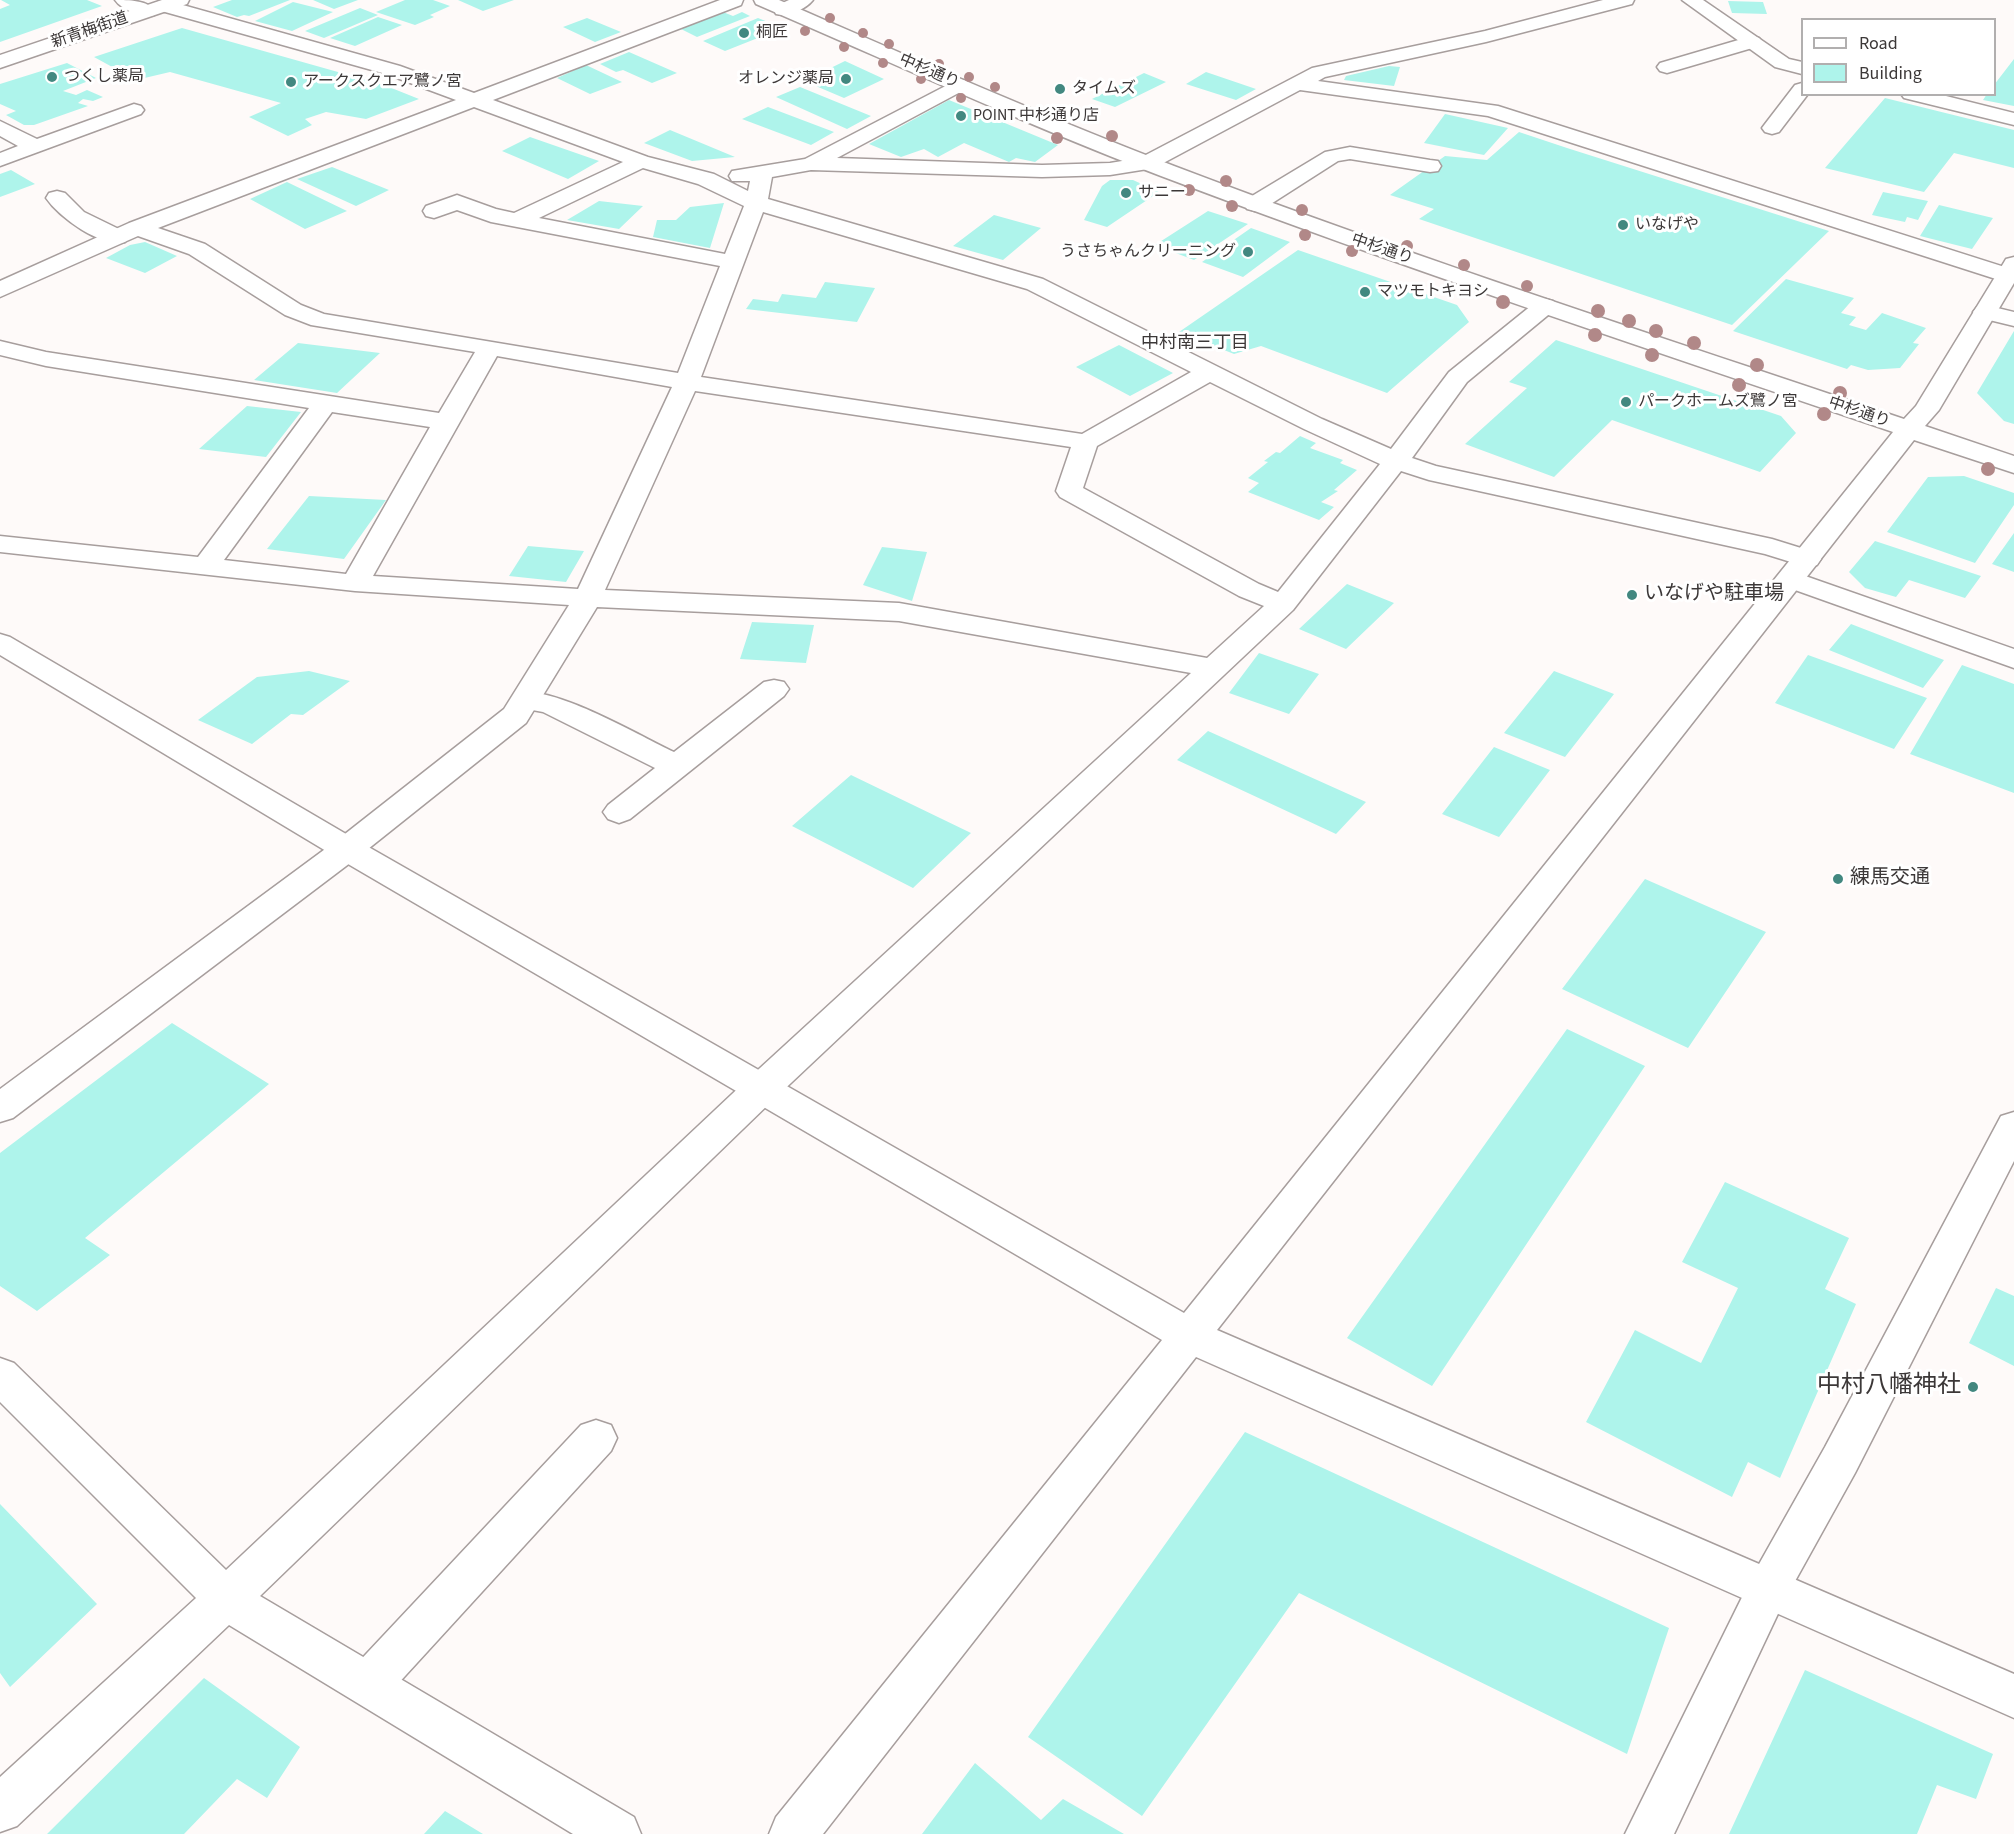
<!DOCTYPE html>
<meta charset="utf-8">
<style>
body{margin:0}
#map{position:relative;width:2014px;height:1834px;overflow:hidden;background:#fefaf9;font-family:"Source Sans 3",sans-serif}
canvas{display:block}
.legend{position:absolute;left:1801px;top:18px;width:195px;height:78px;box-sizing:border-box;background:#fff;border:2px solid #b1afaf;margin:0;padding:8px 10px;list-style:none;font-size:18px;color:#3c3838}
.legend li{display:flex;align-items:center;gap:12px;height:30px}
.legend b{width:30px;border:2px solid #b1afaf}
</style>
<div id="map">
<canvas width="2014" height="1834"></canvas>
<ul class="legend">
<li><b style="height:8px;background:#fff"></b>Road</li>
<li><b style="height:16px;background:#aef4eb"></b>Building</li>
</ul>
</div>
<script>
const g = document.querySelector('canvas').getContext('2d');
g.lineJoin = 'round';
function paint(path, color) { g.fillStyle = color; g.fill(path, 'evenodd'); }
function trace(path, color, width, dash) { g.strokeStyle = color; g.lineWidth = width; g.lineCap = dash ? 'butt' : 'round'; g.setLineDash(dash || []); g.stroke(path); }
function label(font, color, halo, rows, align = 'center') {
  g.font = font + ' "Source Sans 3","Noto Sans JP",sans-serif'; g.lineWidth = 6; g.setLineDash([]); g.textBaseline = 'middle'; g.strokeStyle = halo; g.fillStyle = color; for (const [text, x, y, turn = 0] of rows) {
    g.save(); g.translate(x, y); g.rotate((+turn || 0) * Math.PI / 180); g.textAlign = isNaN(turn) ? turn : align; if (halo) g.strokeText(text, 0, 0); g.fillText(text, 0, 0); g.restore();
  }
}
paint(new Path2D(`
 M 1,0 L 87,0 L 102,6 L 0,42 L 0,9 L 10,5 Z
 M 232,0 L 290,0 L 249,16 L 244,15 L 237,17 L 213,7 Z
 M 313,0 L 358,0 L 334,9 Z
 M 405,0 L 433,0 L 450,6 L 430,15 L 434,17 L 415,25 L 376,12 Z
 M 458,0 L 514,0 L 483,11 Z
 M 1728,1 L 1763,2 L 1767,14 L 1732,13 Z
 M 293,2 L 333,12 L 292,31 L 255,21 Z
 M 360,8 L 378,15 L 324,38 L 305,31 Z
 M 723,12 L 733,16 L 742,12 L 750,16 L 697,37 L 679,28 Z
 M 378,17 L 402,25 L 355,46 L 330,38 Z
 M 587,18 L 621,32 L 595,42 L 563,27 Z
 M 758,18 L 783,28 L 725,51 L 703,41 Z
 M 182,28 L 384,85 L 419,99 L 366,119 L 326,112 L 305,119 L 312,125 L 288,136 L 249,117 L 281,103 L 170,72 L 136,80 L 94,57 Z
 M 629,52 L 677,73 L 652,83 L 623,70 L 616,72 L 600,64 Z
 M 2014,59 L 2014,106 L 1983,100 L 1987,94 L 1994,94 L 1994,85 Z
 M 845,61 L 884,79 L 844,98 L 804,81 Z
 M 67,63 L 96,78 L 63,91 L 76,95 L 87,90 L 103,97 L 93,101 L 83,99 L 78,103 L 88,106 L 34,125 L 24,125 L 6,115 L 16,111 L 0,104 L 0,84 Z
 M 586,65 L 622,82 L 590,94 L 557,78 Z
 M 1389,66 L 1400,67 L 1394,86 L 1344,80 L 1346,76 Z
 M 1206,72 L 1256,89 L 1236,100 L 1186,84 Z
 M 1144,73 L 1166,82 L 1115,107 L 1092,99 Z
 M 800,87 L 871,116 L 847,129 L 776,97 Z
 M 1885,98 L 2014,130 L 2014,168 L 1954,153 L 1924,192 L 1825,168 Z
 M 949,100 L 1058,145 L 1035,162 L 1016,158 L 1009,162 L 964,143 L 938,157 L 924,149 L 901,157 L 869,144 Z
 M 768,107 L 834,132 L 811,145 L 742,119 Z
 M 1445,114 L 1508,128 L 1484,155 L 1424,143 Z
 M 670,130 L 735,157 L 692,161 L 644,143 Z
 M 1519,132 L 1567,148 L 1829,231 L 1732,325 L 1419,219 L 1434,209 L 1390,195 L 1445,156 L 1487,160 Z
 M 530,137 L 599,161 L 568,179 L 502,151 Z
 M 332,167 L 389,190 L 356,206 L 297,179 Z
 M 11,170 L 35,184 L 0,197 L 0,174 Z
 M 1110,180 L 1133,180 L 1159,192 L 1107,227 L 1084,220 L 1102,186 Z
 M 287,182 L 347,211 L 305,229 L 250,199 Z
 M 1883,192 L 1928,201 L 1918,220 L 1907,217 L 1905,222 L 1872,215 Z
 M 599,201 L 643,206 L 619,229 L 567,220 Z
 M 724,203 L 710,248 L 653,237 L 657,220 L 676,220 L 690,207 Z
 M 1939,205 L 1993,218 L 1972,249 L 1920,236 Z
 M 1208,211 L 1248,224 L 1194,260 L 1155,245 Z
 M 994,215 L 1041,228 L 1003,260 L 953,246 Z
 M 1251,228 L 1290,242 L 1243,277 L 1202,262 Z
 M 145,242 L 177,256 L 145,273 L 106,258 L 130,245 Z
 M 1298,250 L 1457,305 L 1469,322 L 1387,393 L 1261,346 L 1234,354 L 1179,332 Z
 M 1786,279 L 1854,298 L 1841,313 L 1856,317 L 1849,325 L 1866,330 L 1882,313 L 1926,328 L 1913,343 L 1919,344 L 1900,368 L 1868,370 L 1851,365 L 1847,369 L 1733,331 Z
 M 825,282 L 875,288 L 857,322 L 746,309 L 753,299 L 778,302 L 782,294 L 816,298 Z
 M 2014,331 L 2014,424 L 2004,421 L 1977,393 Z
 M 1556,340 L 1781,416 L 1796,433 L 1760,472 L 1612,420 L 1554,477 L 1465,444 L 1527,388 L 1509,382 Z
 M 298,343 L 380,353 L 337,393 L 254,380 Z
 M 1119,345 L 1173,373 L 1130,396 L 1076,367 Z
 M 247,406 L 301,412 L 266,457 L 199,449 Z
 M 1300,436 L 1316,443 L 1310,448 L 1343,460 L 1340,463 L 1357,470 L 1334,490 L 1338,491 L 1321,502 L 1334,507 L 1319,520 L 1248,492 L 1259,483 L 1248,478 L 1268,462 L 1264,461 L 1276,452 L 1280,453 Z
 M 1964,476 L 2014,493 L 2014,505 L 1975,563 L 1887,532 L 1928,477 Z
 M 309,496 L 386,500 L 344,559 L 267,549 Z
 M 2014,533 L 2014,572 L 1992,564 Z
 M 1875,541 L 1981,576 L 1965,598 L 1909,580 L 1896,597 L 1865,588 L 1849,572 Z
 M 528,546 L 584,551 L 566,582 L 509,576 Z
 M 882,547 L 927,552 L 912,601 L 863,585 Z
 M 1347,584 L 1394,603 L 1346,649 L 1299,629 Z
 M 752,622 L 814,625 L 806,663 L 740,659 Z
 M 1851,624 L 1944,660 L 1923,688 L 1829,650 Z
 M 1259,653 L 1319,674 L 1289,714 L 1229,693 Z
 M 1808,655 L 1927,698 L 1894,749 L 1775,703 Z
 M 1962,665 L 2014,684 L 2014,793 L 1910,754 Z
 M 309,671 L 350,681 L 303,715 L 291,714 L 252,744 L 198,720 L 257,677 Z
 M 1554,671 L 1614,694 L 1565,757 L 1504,733 Z
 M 1208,731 L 1366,802 L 1336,834 L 1177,760 Z
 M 1494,747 L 1550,770 L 1499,837 L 1442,814 Z
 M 851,775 L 971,833 L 913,888 L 792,826 Z
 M 1645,879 L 1766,932 L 1688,1048 L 1562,989 Z
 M 172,1023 L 269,1084 L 85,1238 L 110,1255 L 37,1311 L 0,1286 L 0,1153 Z
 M 1567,1029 L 1645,1066 L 1432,1386 L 1347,1338 Z
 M 1725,1182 L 1849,1238 L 1825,1289 L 1856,1304 L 1780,1478 L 1748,1462 L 1732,1497 L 1586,1422 L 1635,1330 L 1701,1363 L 1738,1288 L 1682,1262 Z
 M 1996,1288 L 2014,1296 L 2014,1366 L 1969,1343 Z
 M 1245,1432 L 1669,1628 L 1627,1754 L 1299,1593 L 1142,1816 L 1028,1737 Z
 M 0,1504 L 97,1604 L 10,1687 L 0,1673 Z
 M 1805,1670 L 1993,1754 L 1976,1799 L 1937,1785 L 1917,1834 L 1729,1834 Z
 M 204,1678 L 300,1747 L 267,1798 L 237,1779 L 184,1834 L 47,1834 Z
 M 975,1763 L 1041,1820 L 1063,1799 L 1124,1834 L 922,1834 Z
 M 445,1811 L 483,1834 L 424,1834 Z`), '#aef4eb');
const lane = new Path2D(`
 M 1752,36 L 1759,38 L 1762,42 L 1759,46 L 1667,73 L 1660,71 L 1657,67 L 1660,63 Z
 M 1802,83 L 1802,94 L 1808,94 L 1779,132 L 1772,134 L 1765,132 L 1762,128 L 1765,124 L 1795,85 Z
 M 134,104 L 141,106 L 144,110 L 141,114 L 0,166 L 0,153 L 18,146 L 0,136 L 0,121 L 37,139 Z
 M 1350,147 L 1430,160 L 1438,161 L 1441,166 L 1438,171 L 1430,172 L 1350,159 L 1338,161 L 1263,209 L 1255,211 L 1247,209 L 1244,204 L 1247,199 L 1325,152 Z
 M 57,191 L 65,193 L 84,212 L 125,232 L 128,237 L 125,242 C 101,248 59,217 46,198 L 49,193 Z
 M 774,680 L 784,682 L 789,689 L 784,696 L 630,819 L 619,823 L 608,819 L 603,812 L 608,805 L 655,768 L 543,712 L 516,707 L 511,700 L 516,693 C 552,684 638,735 674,752 L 764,682 Z
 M 596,1420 L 611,1425 L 617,1438 L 611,1451 L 384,1699 L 368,1706 L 352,1699 L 346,1684 L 352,1669 L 581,1425 Z`);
const street = new Path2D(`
 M 115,0 C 129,0 147,0 156,11 L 154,15 C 142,18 122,10 115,0 Z
 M 165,0 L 400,66 L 474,93 L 720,0 L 743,0 L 741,5 L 493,100 L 648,157 L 714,174 L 748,191 L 750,181 L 732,181 L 729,176 L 732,171 L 805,159 L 959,79 L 966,81 L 969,85 L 966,89 L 837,158 L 1042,165 L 1110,163 L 1140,158 L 1312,68 L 1485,31 L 1603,0 L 1634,0 L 1632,4 L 1486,42 L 1325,77 L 1318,81 L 1498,106 L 2014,270 L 2014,280 L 2007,282 L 1999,280 L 1488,116 L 1300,90 L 1154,168 L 1110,175 L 1042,177 L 811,170 L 772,177 L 768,199 L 1043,279 L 1322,419 L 1391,449 L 1449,372 L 1537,301 L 1545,299 L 1553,301 L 1557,306 L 1553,311 L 1467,382 L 1412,458 L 1436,466 L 1772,539 L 1817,553 L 1821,559 L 1817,565 L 1807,567 L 1765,554 L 1429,480 L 1401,471 L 1293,610 L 774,1099 L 260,1596 L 634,1817 L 641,1834 L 573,1834 L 229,1625 L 17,1826 L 0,1832 L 0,1777 L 196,1598 L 0,1402 L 0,1358 L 14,1363 L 226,1570 L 748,1079 L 1191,673 L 899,621 L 597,607 L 526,723 L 358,857 L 13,1118 L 0,1122 L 0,1089 L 336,841 L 504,709 L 569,605 L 355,591 L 0,552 L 0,536 L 198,557 L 309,408 L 46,366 L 0,355 L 0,341 L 46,352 L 439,413 L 475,352 L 311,325 L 285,315 L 189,254 L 138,236 L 0,297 L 0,281 L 129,223 L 456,100 L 386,74 L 158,10 L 156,6 L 158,2 ZM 474,107 L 623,162 L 514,213 L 496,209 L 457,195 L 426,206 L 423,211 L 426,216 L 434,218 L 457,210 L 491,222 L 720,266 L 678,373 L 324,314 L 301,305 L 205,244 L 158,228 ZM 643,168 L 698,184 L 744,206 L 725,254 L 539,218 ZM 763,212 L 1027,289 L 1191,372 L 1082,434 L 701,377 ZM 497,356 L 672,387 L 578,589 L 373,576 ZM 1210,382 L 1304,429 L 1380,464 L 1278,592 L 1259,584 L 1083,488 L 1097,446 ZM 695,391 L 1071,447 L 1056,491 L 1060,497 L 1239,596 L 1264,606 L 1207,658 L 899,603 L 605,590 ZM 332,412 L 430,427 L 346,574 L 224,560 Z
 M 789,0 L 813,0 C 806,9 788,17 776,14 L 774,10 L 776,6 Z
 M 1682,0 L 1703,0 L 1789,59 L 1802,62 L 1802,74 L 1775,67 Z
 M 1901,94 L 1938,94 L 2014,113 L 2014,125 L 1904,98 Z
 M 1985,305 L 2014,312 L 2014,326 L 1977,317 L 1973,312 L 1977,307 Z
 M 1791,571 L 2014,649 L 2014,668 L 1781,585 L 1777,579 L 1781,573 Z
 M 2014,1112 L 2014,1161 L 1855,1473 L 1784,1601 L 1674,1834 L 1625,1834 L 1754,1573 L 1825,1447 L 2001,1116 Z`);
const secondary = new Path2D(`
 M 162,0 L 189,0 L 187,4 L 0,68 L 0,55 Z
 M 754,0 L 779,0 C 910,57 1041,115 1174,166 C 1415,258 1661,337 1904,419 L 1916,406 L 2003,264 L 2006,259 L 2014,257 L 2014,283 L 1939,410 L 1925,426 L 2014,456 L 2014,473 L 1914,440 L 1217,1330 L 2014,1674 L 2014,1718 L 1196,1357 L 823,1834 L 769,1834 L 776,1817 L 1162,1340 L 336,857 L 0,655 L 0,634 L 10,637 L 358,841 L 1184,1313 L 1893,432 C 1649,349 1403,268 1161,176 C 1024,124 891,62 756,4 Z`);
trace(lane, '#a79e9d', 3);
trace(street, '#a79e9d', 3);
trace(secondary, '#a79e9d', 3);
paint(lane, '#fff');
paint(street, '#fff');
paint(secondary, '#fff');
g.fillStyle = '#b18888';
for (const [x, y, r] of [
 [830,18,5],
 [805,31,5],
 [863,33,5],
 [889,44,5],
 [844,47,5],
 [883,63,5],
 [939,64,5],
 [969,77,5],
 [921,79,5],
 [995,87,5],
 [961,98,5],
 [1001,115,5],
 [1112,136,6],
 [1057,138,6],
 [1226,181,6],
 [1189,190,6],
 [1232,206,6],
 [1302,210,6],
 [1305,235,6],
 [1407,246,6],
 [1352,251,6],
 [1464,265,6],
 [1527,286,6],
 [1503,302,7],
 [1598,311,7],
 [1629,321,7],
 [1656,331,7],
 [1595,335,7],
 [1694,343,7],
 [1652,355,7],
 [1757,365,7],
 [1739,385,7],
 [1840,393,7],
 [1824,414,7],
 [1988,469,7]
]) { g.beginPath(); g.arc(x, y, r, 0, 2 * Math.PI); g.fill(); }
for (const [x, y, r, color] of [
 [744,33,6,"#428880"],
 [52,77,6,"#428880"],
 [846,79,6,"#428880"],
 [291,82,6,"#428880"],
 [1060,89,6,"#428880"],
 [961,116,6,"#428880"],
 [1126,193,6,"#428880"],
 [1623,225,6,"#428880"],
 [1248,252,6,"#428880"],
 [1365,292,6,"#428880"],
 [1626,402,6,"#428880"],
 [1632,595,6,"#428880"],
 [1838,879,6,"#428880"],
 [1973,1387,6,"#428880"]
]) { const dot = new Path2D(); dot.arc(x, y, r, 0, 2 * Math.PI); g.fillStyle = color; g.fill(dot); trace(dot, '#fff', 2); }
label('16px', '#3c3838', '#fff', [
 ["新青梅街道",90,31,-19],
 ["中杉通り",929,72,23],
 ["中杉通り",1382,250,19],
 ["中杉通り",1859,413,19]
]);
label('16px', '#3c3838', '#fff', [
 ["桐匠",756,33],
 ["つくし薬局",64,77],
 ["オレンジ薬局",834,79,"right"],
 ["アークスクエア鷺ノ宮",303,82],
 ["タイムズ",1072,89],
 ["POINT 中杉通り店",973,116],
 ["サニー",1138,193],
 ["いなげや",1635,225],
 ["うさちゃんクリーニング",1236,252,"right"],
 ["マツモトキヨシ",1377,292],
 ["パークホームズ鷺ノ宮",1638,402]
], 'left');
label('18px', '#3c3838', '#fff', [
 ["中村南三丁目",1195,344]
]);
label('20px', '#3c3838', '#fff', [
 ["いなげや駐車場",1644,595],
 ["練馬交通",1850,879]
], 'left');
label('24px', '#3c3838', '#fff', [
 ["中村八幡神社",1961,1387]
], 'right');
</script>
